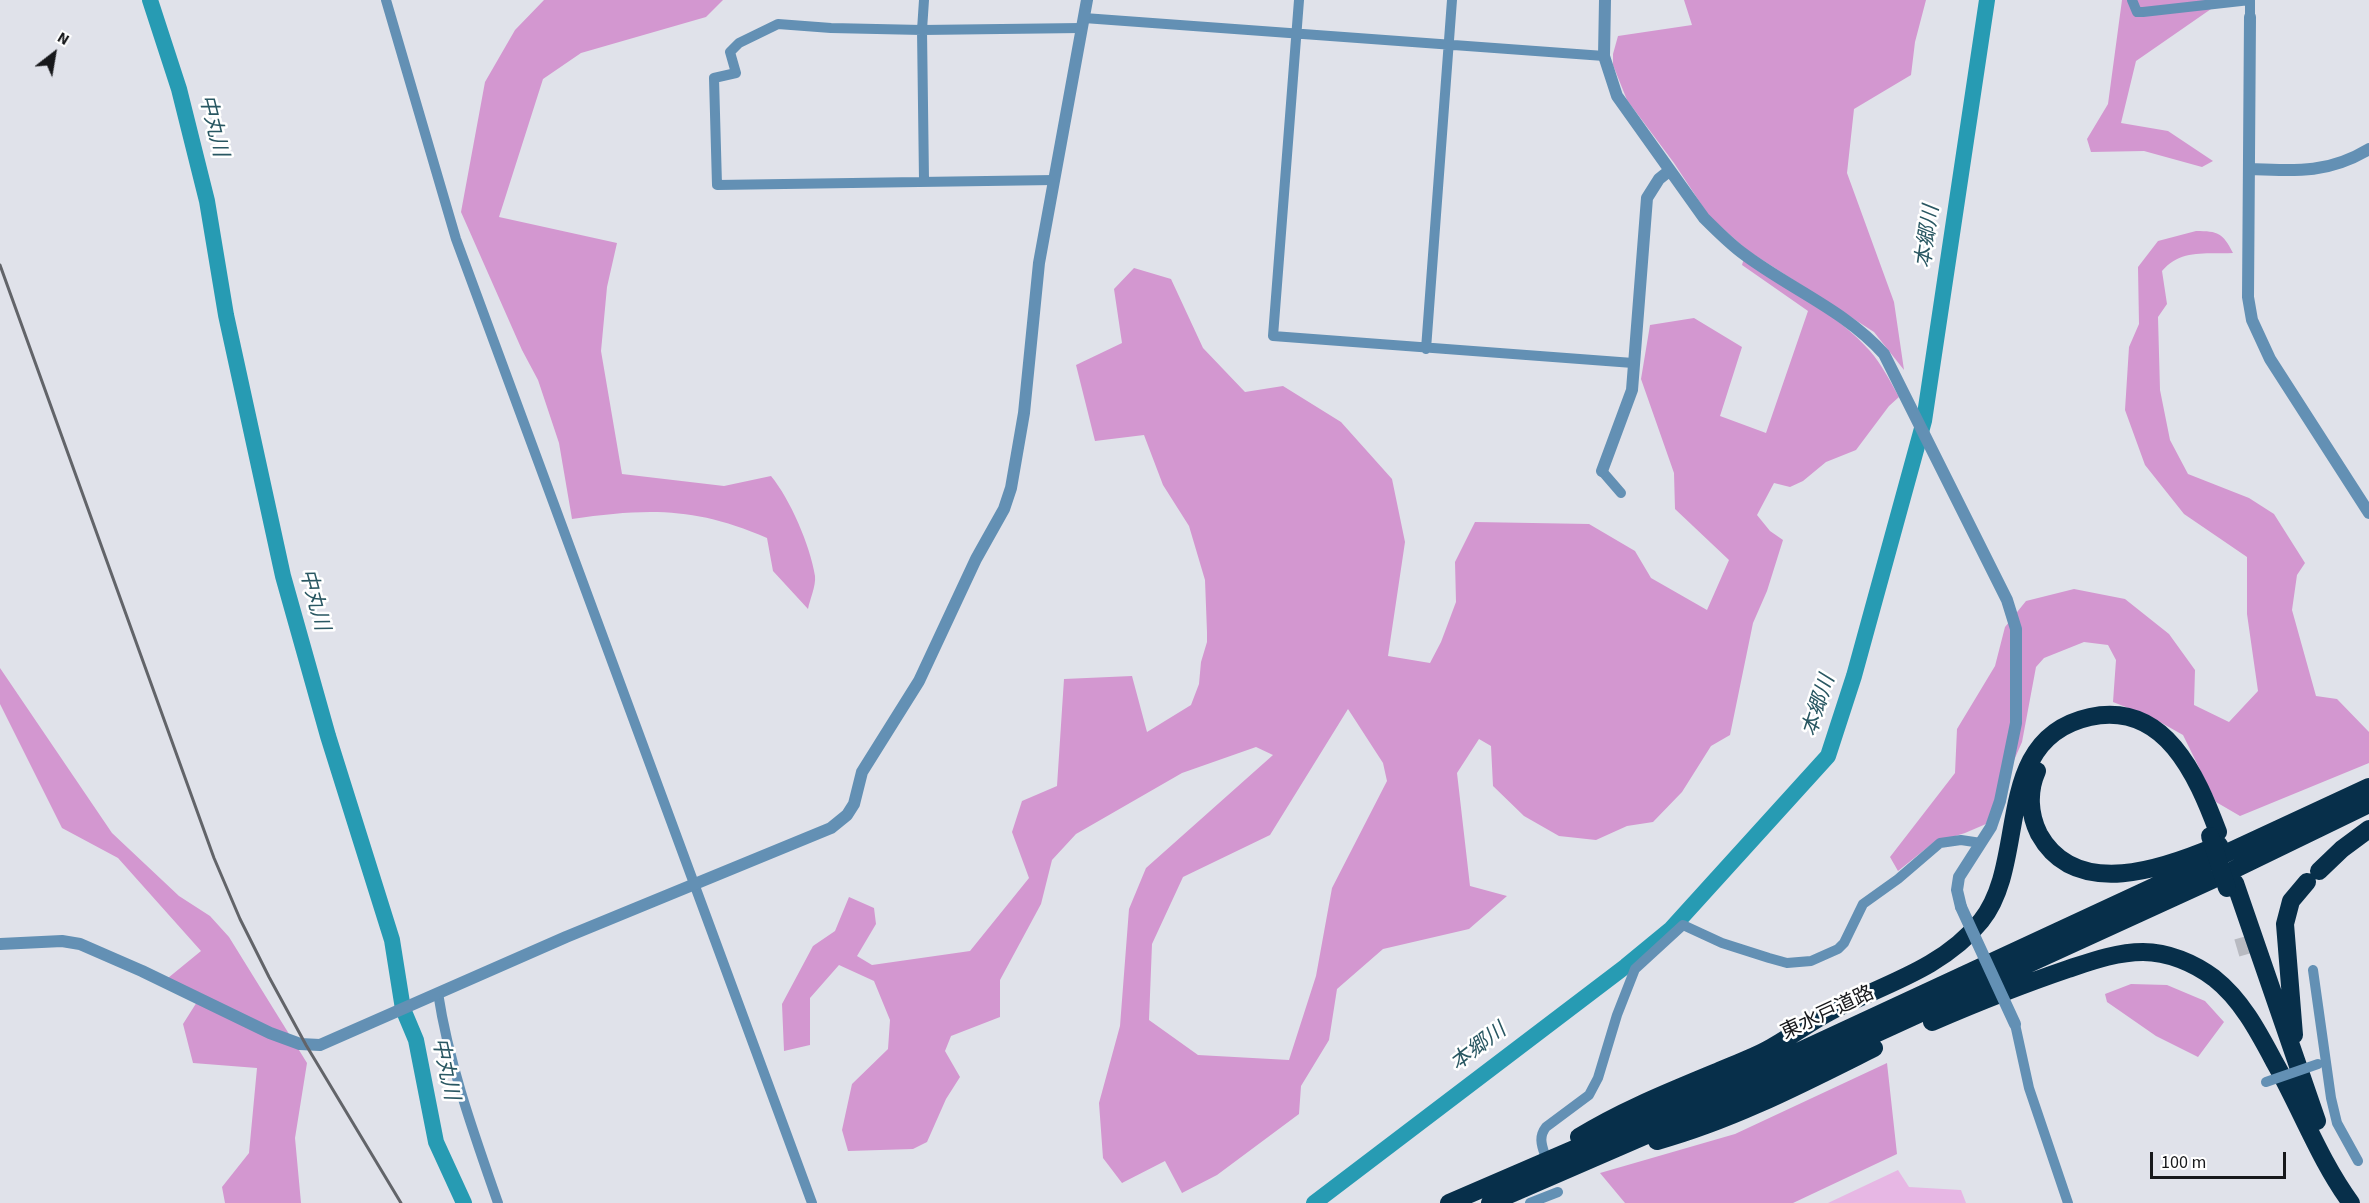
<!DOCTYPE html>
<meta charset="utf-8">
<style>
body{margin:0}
#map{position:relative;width:2369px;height:1203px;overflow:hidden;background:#e0e2ea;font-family:"Source Sans 3",sans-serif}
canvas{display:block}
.north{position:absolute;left:24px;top:24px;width:60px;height:60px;-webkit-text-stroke:4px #fff;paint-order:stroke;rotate:31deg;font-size:16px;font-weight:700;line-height:24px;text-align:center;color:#17181b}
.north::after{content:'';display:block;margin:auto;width:21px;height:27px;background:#17181b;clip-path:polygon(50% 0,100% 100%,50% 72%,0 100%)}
.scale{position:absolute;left:2150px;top:1152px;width:136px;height:27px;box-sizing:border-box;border:3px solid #17181b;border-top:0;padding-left:8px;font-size:18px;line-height:21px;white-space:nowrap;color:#17181b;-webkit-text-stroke:4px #fff;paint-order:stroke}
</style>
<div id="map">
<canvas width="2369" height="1203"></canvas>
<div class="north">N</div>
<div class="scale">100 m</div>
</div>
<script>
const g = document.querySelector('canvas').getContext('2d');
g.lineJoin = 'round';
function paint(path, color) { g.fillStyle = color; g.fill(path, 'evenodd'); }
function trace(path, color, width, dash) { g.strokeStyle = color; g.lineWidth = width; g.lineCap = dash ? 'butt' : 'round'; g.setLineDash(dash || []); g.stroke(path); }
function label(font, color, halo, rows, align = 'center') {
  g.font = font + ' "Source Sans 3","Noto Sans JP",sans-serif'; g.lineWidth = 5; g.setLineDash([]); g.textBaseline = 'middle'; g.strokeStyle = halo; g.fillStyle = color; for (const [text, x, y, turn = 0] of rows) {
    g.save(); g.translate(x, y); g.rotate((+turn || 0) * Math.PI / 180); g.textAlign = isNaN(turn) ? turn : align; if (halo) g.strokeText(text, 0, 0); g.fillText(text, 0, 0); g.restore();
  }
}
paint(new Path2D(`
 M 1898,1170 L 1909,1187 L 1961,1190 L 1966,1203 L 1828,1203 Z`), '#e7b7e4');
paint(new Path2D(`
 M 544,0 L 723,0 L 706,17 L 581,53 L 543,79 L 499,217 L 617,243 L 607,287 L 601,351 L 622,474 L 724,486 L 771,476 C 790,499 810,545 815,576 C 816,586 810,599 808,609 L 773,571 L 767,538 C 696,507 648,508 572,519 L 559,443 L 538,380 L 522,350 L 461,212 L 485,82 L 515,30 Z
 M 1684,0 L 1926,0 L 1915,42 L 1911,75 L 1854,109 L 1847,173 L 1894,302 L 1904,370 L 1874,332 L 1747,250 L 1709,216 L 1674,163 L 1627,100 L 1613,65 L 1613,54 L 1618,36 L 1692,25 Z
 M 2122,0 L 2224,0 L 2136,61 L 2121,123 L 2168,131 L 2213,161 L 2202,167 L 2144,151 L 2091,152 L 2087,139 L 2108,104 Z
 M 2196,231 C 2218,231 2223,233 2233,253 C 2206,254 2180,249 2162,271 L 2167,304 L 2158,317 L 2160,390 L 2170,440 L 2188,474 L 2249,498 L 2274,514 L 2305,563 L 2297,575 L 2292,610 L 2316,696 L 2337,699 L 2369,732 L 2369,763 L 2240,816 L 2216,802 L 2183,735 L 2151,717 L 2113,702 L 2116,660 L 2108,645 L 2084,642 L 2044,658 L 2036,667 L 2022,742 L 1986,824 L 1965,833 L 1933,843 L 1898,871 L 1890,857 L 1955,773 L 1957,729 L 1995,666 L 2005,627 L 2026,601 L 2074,589 L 2125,599 L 2169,634 L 2195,670 L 2194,705 L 2229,722 L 2258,691 L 2247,614 L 2247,557 L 2184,514 L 2145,465 L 2125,410 L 2129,347 L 2139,324 L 2138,267 L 2158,241 Z
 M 1744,258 C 1782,283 1841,317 1870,351 C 1882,365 1890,381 1899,397 L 1889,406 L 1856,450 L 1826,462 L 1803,481 L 1790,487 L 1774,483 L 1757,515 L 1770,531 L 1783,540 L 1767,591 L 1753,623 L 1730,735 L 1711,746 L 1682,792 L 1653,822 L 1627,826 L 1596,840 L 1559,836 L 1524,816 L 1493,786 L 1491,746 L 1479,739 L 1457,773 L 1470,886 L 1507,896 L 1469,929 L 1383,949 L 1337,989 L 1329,1040 L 1301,1086 L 1299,1114 L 1217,1175 L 1182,1193 L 1165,1161 L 1122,1183 L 1103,1158 L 1099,1103 L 1120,1026 L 1129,909 L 1146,868 L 1273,755 L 1256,747 L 1182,773 L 1076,834 L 1052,860 L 1041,904 L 1000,980 L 1000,1017 L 951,1036 L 945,1051 L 960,1077 L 946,1099 L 927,1142 L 913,1149 L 848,1151 L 842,1130 L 852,1084 L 888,1049 L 890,1020 L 874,981 L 839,965 L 810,998 L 810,1045 L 784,1051 L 782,1004 L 813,946 L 835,931 L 849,897 L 874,908 L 876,924 L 857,956 L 872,965 L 970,951 L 1029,878 L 1012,832 L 1022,801 L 1057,786 L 1064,679 L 1132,676 L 1147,732 L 1191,705 L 1199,684 L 1201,662 L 1207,642 L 1207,632 L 1205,580 L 1189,526 L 1163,485 L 1144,435 L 1095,441 L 1076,365 L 1122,343 L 1114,289 L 1134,268 L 1171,279 L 1203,348 L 1245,392 L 1283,386 L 1341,422 L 1392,479 L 1405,542 L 1388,656 L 1430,663 L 1441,642 L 1456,602 L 1455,562 L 1475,522 L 1589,524 L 1635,551 L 1651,578 L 1707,610 L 1729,560 L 1675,509 L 1674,473 L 1641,379 L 1650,325 L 1694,318 L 1742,347 L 1720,416 L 1766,433 L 1808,311 L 1742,265 ZM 1348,709 L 1383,763 L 1387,781 L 1332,888 L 1316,976 L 1289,1060 L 1198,1055 L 1149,1020 L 1152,944 L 1183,877 L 1270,835 Z
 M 0,668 L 112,833 L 179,896 L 210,916 L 229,937 L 307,1063 L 295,1138 L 301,1203 L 225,1203 L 222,1187 L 249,1153 L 257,1068 L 193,1063 L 183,1024 L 202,994 L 168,978 L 201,951 L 118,858 L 62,828 L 0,704 Z
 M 2131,984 L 2167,985 L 2205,1001 L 2224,1022 L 2198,1057 L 2156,1036 L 2107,1002 L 2105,994 Z
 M 1887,1063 L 1897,1154 L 1793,1203 L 1625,1203 L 1600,1173 L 1735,1134 Z`), '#d397d0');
trace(new Path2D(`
 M 150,0 L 179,89 L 207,201 L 226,315 L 283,576 L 328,736 L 392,940 L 403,1009 L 416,1040 L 436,1142 L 464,1203
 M 1314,1203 L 1626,966 L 1671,929 L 1828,756 L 1854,676 L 1924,421 L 1987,0`), '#279bb3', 16);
trace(new Path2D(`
 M 2243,937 L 2248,954`), '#b8bac1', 18, [18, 9]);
trace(new Path2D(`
 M 386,0 L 456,239 L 812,1203
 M 924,0 L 922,30 L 924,180
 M 1299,0 L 1273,336 L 1633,363
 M 2132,0 L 2137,12 L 2143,12 L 2250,0 L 2250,17
 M 1084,18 L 1604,56
 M 1054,180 L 717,185 L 714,78 L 736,73 L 730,52 L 739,43 L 778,24 L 831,28 L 922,30 L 1081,28
 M 1426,349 L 1452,0
 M 1602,471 L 1621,493
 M 2313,970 L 2331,1098 L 2337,1123 L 2358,1161
 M 438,993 C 449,1065 474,1134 498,1203
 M 2015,1024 L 2029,1088 L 2068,1203
 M 1545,1155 C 1541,1144 1539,1136 1546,1127 L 1589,1095 L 1598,1078 L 1617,1015 L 1635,969 L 1683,925 L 1722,943 L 1769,958 L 1787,963 L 1811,961 L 1838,949 L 1844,943 L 1863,904 L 1898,879 L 1940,843 L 1961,840 L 1981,843
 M 1530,1203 L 1558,1192`), '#6390b4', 10);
trace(new Path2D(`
 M 1605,0 L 1604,56 L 1617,96 L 1704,218 C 1716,230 1728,242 1741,252 C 1788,288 1845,310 1884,354 L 2007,600 L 2016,629 L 2016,723 L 2000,801 L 1991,827 L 1959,877 L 1957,890 L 1961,907
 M 2250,17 L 2248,297 L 2252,320 L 2270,359 L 2369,513
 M 2249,169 C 2294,171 2328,174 2369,149
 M 1602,471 L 1632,390 L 1647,198 L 1659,179 L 1669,171
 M 0,944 L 62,941 L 80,944 L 142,971 L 270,1033 L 300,1044 L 320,1045 L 566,937 L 831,828 L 847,815 L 854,804 L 862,772 L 919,681 L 976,559 L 1004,509 L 1011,488 L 1024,413 L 1039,263 L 1087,0`), '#6390b4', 12);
trace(new Path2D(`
 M 2037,771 C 2028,791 2029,814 2039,834 C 2076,901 2165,868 2219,845
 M 2319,871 L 2342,849 L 2369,829
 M 2235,883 L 2317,1121
 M 1932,1022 C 1976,1003 2021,985 2068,969 C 2092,961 2117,952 2143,952 C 2168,952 2194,963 2214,978 C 2242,1000 2259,1033 2275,1063 C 2301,1109 2320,1161 2351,1203
 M 2294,1035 L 2285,924 L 2291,901 L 2307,882
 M 1579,1137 C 1623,1110 1671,1091 1719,1071 C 1734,1064 1750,1059 1765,1051 C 1790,1038 1813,1019 1839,1007 C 1889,983 1945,966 1981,921 C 2030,860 1990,739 2090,717 C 2165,701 2197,776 2218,832
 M 1657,1141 C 1733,1120 1804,1083 1874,1048
 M 1449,1203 L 1785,1058 L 2369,787
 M 1490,1203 L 1792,1072 L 2227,873 L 2369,804`), '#072f4a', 18);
trace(new Path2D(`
 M 0,265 L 214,858 L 240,919 L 269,977 L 306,1045 L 401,1203`), '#626469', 3);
trace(new Path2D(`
 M 2266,1082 L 2318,1064`), '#6390b4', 10);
trace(new Path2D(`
 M 1961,907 L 2015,1024`), '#6390b4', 12);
trace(new Path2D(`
 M 2210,836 L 2227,888`), '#072f4a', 18);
label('20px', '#17181b', '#fff', [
 ["東水戸道路",1828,1014,-25]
]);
label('italic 21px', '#295762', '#fff', [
 ["中丸川",212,126,76],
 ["本郷川",1929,237,-82],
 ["中丸川",313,600,75],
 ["本郷川",1820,706,-72],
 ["本郷川",1479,1048,-37],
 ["中丸川",444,1069,78]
]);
</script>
